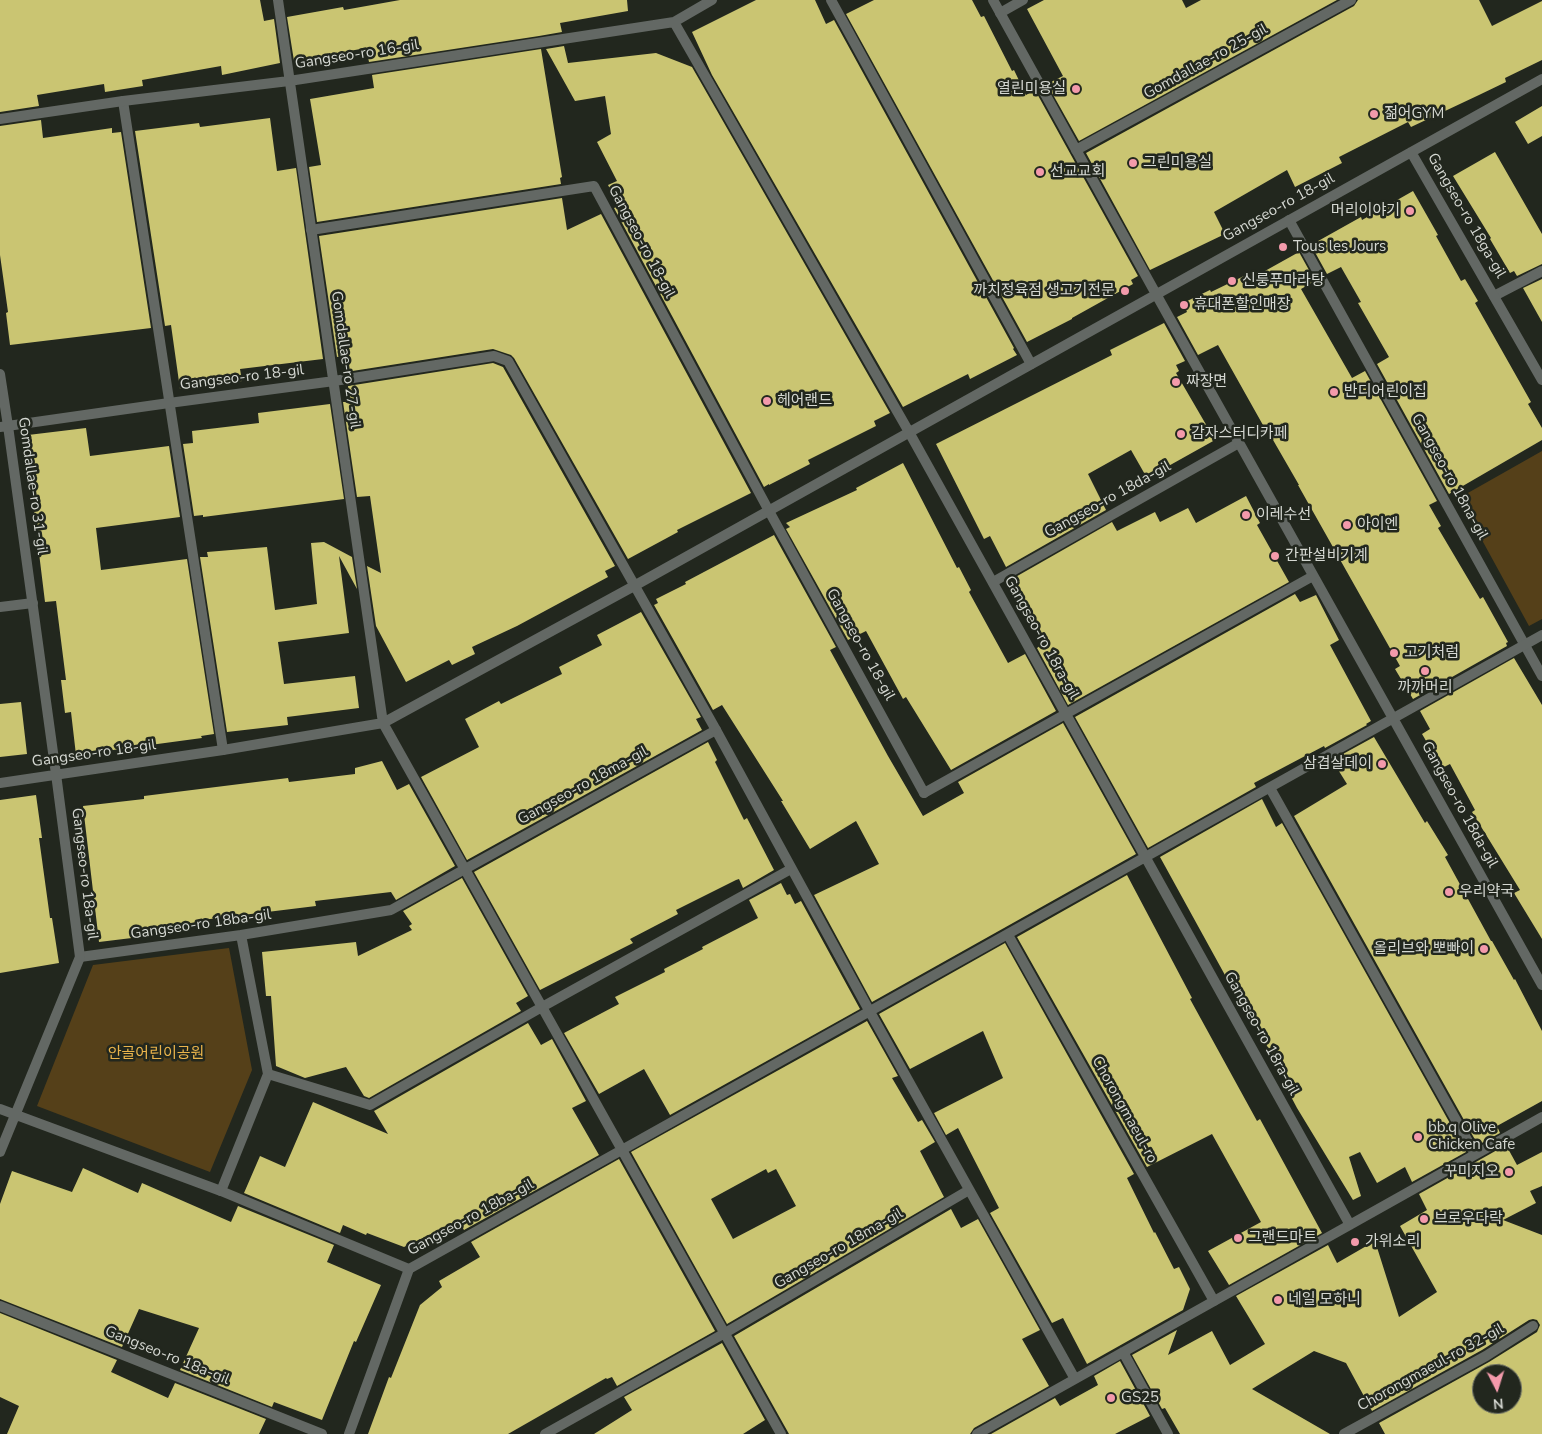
<!DOCTYPE html>
<meta charset="utf-8">
<style>
body{margin:0}
#map{position:relative;width:1542px;height:1434px;overflow:hidden;background:#22271e;font-family:"Nunito Sans",sans-serif}
canvas{display:block}
.north{position:absolute;left:1472px;top:1364px;width:50px;height:50px;box-sizing:border-box;background:#22271e;border:1px solid #6a6e66;border-radius:50%;rotate:175deg;font-size:14px;font-weight:700;line-height:20px;text-align:center;color:#d5d8d2}
.north::after{content:'';display:block;margin:auto;width:18px;height:22px;background:#f39aab;clip-path:polygon(50% 0,100% 100%,50% 72%,0 100%)}
</style>
<div id="map">
<canvas width="1542" height="1434"></canvas>
<div class="north">N</div>
</div>
<script>
const g = document.querySelector('canvas').getContext('2d');
g.lineJoin = 'round';
function paint(path, color) { g.fillStyle = color; g.fill(path, 'evenodd'); }
function trace(path, color, width, dash) { g.strokeStyle = color; g.lineWidth = width; g.lineCap = dash ? 'butt' : 'round'; g.setLineDash(dash || []); g.stroke(path); }
function label(font, color, halo, rows, align = 'center') {
  g.font = font + ' "Nunito Sans","Noto Sans KR",sans-serif'; g.lineWidth = 5; g.setLineDash([]); g.textBaseline = 'middle'; g.strokeStyle = halo; g.fillStyle = color; for (const [text, x, y, turn = 0] of rows) {
    g.save(); g.translate(x, y); g.rotate((+turn || 0) * Math.PI / 180); g.textAlign = isNaN(turn) ? turn : align; if (halo) g.strokeText(text, 0, 0); g.fillText(text, 0, 0); g.restore();
  }
}
paint(new Path2D(`
 M 1542,451 L 1542,619 L 1529,626 L 1459,498 Z
 M 229,948 L 252,1070 L 210,1172 L 37,1106 L 93,965 Z`), '#554019');
paint(new Path2D(`
 M 0,0 L 260,0 L 264,21 L 274,19 L 280,63 L 222,75 L 221,66 L 142,80 L 143,86 L 105,92 L 104,84 L 37,95 L 39,106 L 0,112 Z
 M 400,0 L 627,0 L 628,11 L 560,23 L 562,32 L 539,36 L 538,33 L 539,36 L 369,62 L 366,48 L 294,61 L 287,17 L 343,7 L 344,10 Z
 M 756,0 L 815,0 L 826,24 L 834,20 L 1014,348 L 1013,349 L 1017,355 L 970,379 L 968,374 L 903,407 L 712,75 L 692,32 Z
 M 874,0 L 972,0 L 981,17 L 984,16 L 1012,71 L 1014,70 L 1026,95 L 1035,90 L 1138,276 L 1131,280 L 1133,284 L 1072,318 L 1072,319 L 1027,342 L 846,14 Z
 M 1044,0 L 1182,0 L 1186,8 L 1201,0 L 1337,0 L 1079,141 L 1047,84 L 1063,76 L 1027,9 Z
 M 1358,0 L 1479,0 L 1492,26 L 1542,1 L 1542,60 L 1505,78 L 1506,82 L 1479,95 L 1411,127 L 1408,122 L 1339,157 L 1342,163 L 1295,187 L 1287,170 L 1214,212 L 1225,234 L 1150,270 L 1086,153 L 1354,6 Z
 M 564,46 L 568,63 L 656,53 L 692,67 L 890,413 L 874,421 L 876,426 L 808,460 L 810,464 L 769,485 L 769,484 L 764,487 L 614,208 L 619,206 L 608,185 L 617,181 L 597,142 L 611,134 L 605,96 L 575,101 L 546,49 Z
 M 541,49 L 562,177 L 560,178 L 561,184 L 317,222 L 309,167 L 321,165 L 310,99 L 374,88 L 372,75 Z
 M 1542,106 L 1542,136 L 1528,144 L 1515,122 Z
 M 270,118 L 277,171 L 296,168 L 323,359 L 240,369 L 242,381 L 180,389 L 171,325 L 165,326 L 135,131 L 199,123 L 200,127 Z
 M 41,120 L 43,138 L 112,128 L 112,133 L 121,132 L 151,328 L 10,345 L 6,313 L 8,312 L 0,255 L 0,126 Z
 M 1495,152 L 1542,234 L 1542,264 L 1517,276 L 1514,271 L 1510,273 L 1490,239 L 1491,238 L 1453,176 Z
 M 1413,191 L 1438,235 L 1436,236 L 1461,281 L 1465,279 L 1478,301 L 1475,303 L 1531,402 L 1528,404 L 1542,428 L 1542,440 L 1449,494 L 1377,364 L 1389,357 L 1358,303 L 1361,302 L 1341,267 L 1327,274 L 1311,245 L 1361,217 L 1362,220 Z
 M 562,198 L 567,230 L 601,214 L 751,493 L 677,530 L 678,532 L 628,559 L 514,358 L 511,355 L 493,349 L 346,372 L 343,356 L 337,357 L 319,236 Z
 M 1299,252 L 1315,281 L 1301,289 L 1352,378 L 1365,371 L 1437,501 L 1429,505 L 1441,526 L 1438,528 L 1480,599 L 1483,597 L 1508,642 L 1506,643 L 1507,646 L 1413,699 L 1395,669 L 1400,666 L 1298,485 L 1299,485 L 1269,433 L 1268,434 L 1218,345 L 1198,355 L 1177,317 L 1187,312 L 1183,303 L 1210,290 L 1211,292 L 1244,276 L 1247,281 Z
 M 1542,279 L 1542,322 L 1523,288 Z
 M 1164,323 L 1185,361 L 1176,365 L 1179,371 L 1176,373 L 1215,440 L 1147,478 L 1131,450 L 1088,474 L 1106,510 L 1006,567 L 990,536 L 984,539 L 936,444 L 1112,355 L 1110,350 Z
 M 493,363 L 503,367 L 615,566 L 605,571 L 608,577 L 517,626 L 472,647 L 475,654 L 452,665 L 449,660 L 406,682 L 376,626 L 367,566 L 381,573 L 370,496 L 357,497 L 343,402 L 350,402 L 348,386 Z
 M 330,404 L 344,499 L 203,517 L 203,515 L 194,516 L 183,444 L 193,443 L 192,431 L 259,423 L 258,413 Z
 M 86,428 L 90,456 L 169,446 L 180,517 L 96,528 L 101,570 L 187,559 L 214,734 L 201,736 L 202,738 L 76,755 L 71,712 L 65,713 L 61,680 L 66,680 L 56,601 L 45,602 L 33,504 L 37,503 L 28,435 Z
 M 903,463 L 957,568 L 959,567 L 971,590 L 969,592 L 1008,663 L 1025,654 L 1056,711 L 951,770 L 906,697 L 903,699 L 866,631 L 848,640 L 786,529 L 790,527 L 786,523 L 857,490 L 856,488 Z
 M 1246,496 L 1260,523 L 1257,525 L 1289,582 L 1068,705 L 1037,648 L 1044,643 L 1013,588 L 1016,587 L 1012,579 L 1112,522 L 1117,531 L 1155,512 L 1160,522 L 1188,508 L 1196,523 Z
 M 774,535 L 836,647 L 830,650 L 888,756 L 923,816 L 964,793 L 958,782 L 1063,723 L 1136,854 L 872,1002 L 814,895 L 879,864 L 856,821 L 810,849 L 781,801 L 783,801 L 722,705 L 713,710 L 654,605 L 658,603 L 656,599 L 686,584 L 685,582 Z
 M 324,542 L 352,557 L 357,589 L 339,556 L 349,633 L 278,642 L 284,684 L 355,676 L 359,708 L 287,717 L 288,725 L 227,732 L 200,557 L 208,557 L 207,552 L 267,547 L 275,610 L 317,604 L 311,543 Z
 M 1295,594 L 1300,602 L 1316,595 L 1339,640 L 1330,645 L 1371,721 L 1366,724 L 1367,725 L 1325,748 L 1324,746 L 1254,783 L 1256,787 L 1148,848 L 1075,717 Z
 M 641,612 L 701,717 L 696,719 L 702,730 L 467,860 L 421,777 L 479,747 L 465,719 L 499,701 L 501,704 L 562,674 L 559,667 L 602,645 L 597,635 Z
 M 1514,658 L 1542,705 L 1542,939 L 1514,893 L 1520,890 L 1472,812 L 1475,810 L 1450,764 L 1442,768 L 1422,734 L 1430,729 L 1420,711 Z
 M 21,702 L 27,754 L 0,757 L 0,704 Z
 M 1374,737 L 1425,823 L 1427,821 L 1448,855 L 1445,857 L 1491,941 L 1492,941 L 1514,980 L 1515,979 L 1542,1031 L 1542,1101 L 1497,1126 L 1500,1133 L 1478,1145 L 1294,816 L 1347,784 L 1332,760 Z
 M 708,742 L 717,760 L 715,762 L 744,820 L 747,818 L 774,870 L 743,888 L 739,879 L 736,880 L 676,910 L 678,914 L 630,939 L 633,943 L 540,990 L 474,872 Z
 M 382,761 L 397,790 L 409,784 L 455,866 L 396,900 L 391,892 L 315,901 L 316,906 L 202,920 L 202,922 L 140,929 L 140,937 L 99,942 L 83,806 L 144,799 L 144,796 L 288,778 L 289,782 L 355,774 L 355,768 Z
 M 36,795 L 42,838 L 39,838 L 50,918 L 52,918 L 59,963 L 0,973 L 0,800 Z
 M 1262,799 L 1276,827 L 1282,823 L 1466,1152 L 1412,1182 L 1405,1167 L 1377,1183 L 1360,1152 L 1349,1157 L 1361,1196 L 1353,1200 L 1297,1108 L 1288,1091 L 1292,1089 L 1255,1025 L 1253,1026 L 1160,857 Z
 M 1127,875 L 1192,998 L 1190,999 L 1257,1121 L 1260,1119 L 1322,1233 L 1229,1285 L 1208,1251 L 1261,1222 L 1212,1134 L 1147,1167 L 1017,937 Z
 M 462,878 L 528,996 L 516,1003 L 521,1011 L 369,1098 L 364,1096 L 346,1067 L 305,1078 L 276,1066 L 271,996 L 266,996 L 262,952 L 356,942 L 358,956 L 412,930 L 409,926 L 412,924 L 403,911 Z
 M 781,883 L 787,895 L 790,894 L 795,904 L 801,901 L 860,1009 L 670,1115 L 644,1069 L 599,1094 L 564,1033 L 619,1004 L 615,997 L 665,972 L 664,969 L 703,949 L 702,947 L 758,918 L 749,900 Z
 M 1005,943 L 1134,1174 L 1127,1178 L 1154,1233 L 1155,1232 L 1174,1269 L 1179,1267 L 1190,1289 L 1183,1310 L 1087,1364 L 1063,1318 L 1052,1323 L 990,1213 L 999,1208 L 958,1128 L 946,1135 L 934,1113 L 1003,1078 L 983,1031 L 910,1069 L 879,1014 Z
 M 867,1021 L 898,1076 L 892,1078 L 918,1122 L 922,1120 L 935,1142 L 920,1151 L 944,1197 L 727,1324 L 631,1152 ZM 766,1169 L 768,1173 L 776,1169 L 796,1206 L 733,1239 L 711,1199 Z
 M 528,1023 L 541,1045 L 552,1039 L 586,1101 L 572,1108 L 599,1155 L 464,1230 L 458,1221 L 404,1247 L 367,1233 L 366,1235 L 343,1225 L 340,1233 L 244,1193 L 260,1156 L 285,1167 L 313,1102 L 388,1134 L 374,1111 Z
 M 1506,1145 L 1517,1165 L 1542,1152 L 1542,1186 L 1530,1191 L 1536,1203 L 1503,1220 L 1542,1235 L 1542,1434 L 1385,1434 L 1379,1423 L 1489,1362 L 1537,1332 L 1540,1325 L 1537,1320 L 1533,1319 L 1529,1320 L 1482,1350 L 1372,1411 L 1346,1363 L 1314,1351 L 1252,1389 L 1330,1434 L 1180,1434 L 1165,1408 L 1162,1409 L 1132,1355 L 1177,1330 L 1168,1355 L 1212,1331 L 1230,1365 L 1265,1344 L 1236,1296 L 1328,1245 L 1337,1263 L 1375,1241 L 1399,1317 L 1437,1292 L 1400,1226 L 1427,1210 L 1419,1194 ZM 1482,1374 L 1512,1374 L 1512,1404 L 1482,1404 Z
 M 619,1159 L 715,1331 L 617,1386 L 612,1377 L 607,1379 L 606,1378 L 508,1434 L 368,1434 L 389,1377 L 391,1378 L 420,1305 L 442,1287 L 439,1281 L 480,1257 L 471,1242 Z
 M 83,1168 L 138,1193 L 142,1183 L 231,1222 L 238,1206 L 334,1245 L 327,1262 L 381,1285 L 356,1342 L 354,1341 L 322,1420 L 274,1402 L 272,1407 L 180,1370 L 199,1328 L 139,1309 L 122,1347 L 0,1299 L 0,1204 L 12,1171 L 72,1192 Z
 M 951,1209 L 961,1228 L 978,1219 L 1040,1330 L 1022,1339 L 1049,1386 L 974,1428 L 970,1434 L 789,1434 L 734,1336 Z
 M 0,1313 L 117,1360 L 111,1372 L 168,1398 L 175,1383 L 266,1419 L 259,1434 L 7,1434 L 19,1406 L 0,1397 Z
 M 722,1343 L 765,1420 L 743,1434 L 594,1434 L 632,1410 L 624,1397 Z
 M 1120,1361 L 1150,1416 L 1115,1434 L 991,1434 L 1055,1398 L 1060,1406 L 1098,1385 L 1094,1376 Z`), '#cac572');
trace(new Path2D(`
 M 831,0 L 1031,364
 M 1000,13 L 1023,0
 M 123,101 L 223,750
 M 1076,150 L 1351,0
 M 1289,220 L 1542,676
 M 311,230 L 594,186 L 769,511 L 924,793
 M 1494,296 L 1542,271
 M 993,582 L 1239,443
 M 0,607 L 33,603
 M 1270,788 L 1475,1154
 M 1008,935 L 1214,1301
 M 80,957 L 241,935 L 391,910 L 716,730
 M 221,1191 L 268,1074 L 241,935`), '#636864', 10);
trace(new Path2D(`
 M 278,0 L 383,723 L 781,1434
 M 993,0 L 1156,294 L 1542,985
 M 674,22 L 909,432 L 1350,1225
 M 0,119 L 123,101 L 289,81 L 674,22 L 712,0
 M 1411,152 L 1542,380
 M 0,374 L 8,426 L 56,774 L 80,957 L 0,1152
 M 0,427 L 169,403 L 334,381 L 494,356 L 508,361 L 716,730 L 870,1012 L 1075,1379
 M 0,783 L 223,750 L 383,723 L 634,586 L 1542,79
 M 924,793 L 1313,576
 M 268,1074 L 370,1105 L 542,1007 L 791,869
 M 0,1109 L 221,1191 L 409,1269
 M 0,1306 L 322,1434
 M 1123,1352 L 1168,1434
 M 349,1434 L 409,1269 L 1542,635
 M 545,1434 L 725,1333 L 969,1190
 M 977,1434 L 1542,1117
 M 1344,1434 L 1486,1356 L 1533,1326`), '#636864', 10);
for (const [x, y, r, color] of [
 [1076,89,5,"#f39aab"],
 [1374,114,5,"#f39aab"],
 [1133,163,5,"#f39aab"],
 [1040,172,5,"#f39aab"],
 [1410,211,5,"#f39aab"],
 [1283,247,5,"#f39aab"],
 [1232,281,5,"#f39aab"],
 [1125,291,5,"#f39aab"],
 [1184,305,5,"#f39aab"],
 [1176,382,5,"#f39aab"],
 [1334,392,5,"#f39aab"],
 [767,401,5,"#f39aab"],
 [1181,434,5,"#f39aab"],
 [1246,515,5,"#f39aab"],
 [1347,525,5,"#f39aab"],
 [1275,556,5,"#f39aab"],
 [1394,653,5,"#f39aab"],
 [1425,671,5,"#f39aab"],
 [1382,764,5,"#f39aab"],
 [1449,892,5,"#f39aab"],
 [1484,949,5,"#f39aab"],
 [1418,1137,5,"#f39aab"],
 [1509,1172,5,"#f39aab"],
 [1424,1219,5,"#f39aab"],
 [1238,1238,5,"#f39aab"],
 [1355,1242,5,"#f39aab"],
 [1278,1300,5,"#f39aab"],
 [1111,1398,5,"#f39aab"]
]) { const dot = new Path2D(); dot.arc(x, y, r, 0, 2 * Math.PI); g.fillStyle = color; g.fill(dot); trace(dot, '#22271e', 2); }
label('15px', '#d5d8d2', '#22271e', [
 ["Gangseo-ro 16-gil",357,55,-9],
 ["Gomdallae-ro 25-gil",1206,62,-29],
 ["Gangseo-ro 18-gil",1279,208,-29],
 ["Gangseo-ro 18ga-gil",1466,216,60],
 ["Gangseo-ro 18-gil",641,242,62],
 ["Gomdallae-ro 27-gil",345,360,82],
 ["Gangseo-ro 18-gil",242,378,-7],
 ["Gangseo-ro 18na-gil",1449,477,61],
 ["Gomdallae-ro 31-gil",32,486,82],
 ["Gangseo-ro 18da-gil",1108,500,-29],
 ["Gangseo-ro 18ra-gil",1041,638,61],
 ["Gangseo-ro 18-gil",860,645,61],
 ["Gangseo-ro 18-gil",94,754,-8],
 ["Gangseo-ro 18ma-gil",583,786,-29],
 ["Gangseo-ro 18da-gil",1459,805,61],
 ["Gangseo-ro 18a-gil",84,874,83],
 ["Gangseo-ro 18ba-gil",201,925,-8],
 ["Gangseo-ro 18ra-gil",1261,1034,61],
 ["Chorongmaeul-ro",1124,1110,61],
 ["Gangseo-ro 18ba-gil",471,1218,-29],
 ["Gangseo-ro 18ma-gil",839,1249,-30],
 ["Gangseo-ro 18a-gil",167,1356,22],
 ["Chorongmaeul-ro 32-gil",1431,1368,-29]
]);
label('15px', '#d5d8d2', '#22271e', [
 ["열린미용실",1066,89,"right"],
 ["젊어GYM",1384,114],
 ["그린미용실",1143,163],
 ["선교교회",1050,172],
 ["머리이야기",1400,211,"right"],
 ["Tous les Jours",1293,247],
 ["신룽푸마라탕",1242,281],
 ["까치정육점 생고기전문",1115,291,"right"],
 ["휴대폰할인매장",1194,305],
 ["짜장면",1186,382],
 ["반디어린이집",1344,392],
 ["헤어랜드",777,401],
 ["감자스터디카페",1191,434],
 ["이레수선",1256,515],
 ["아이엔",1357,525],
 ["간판설비기계",1285,556],
 ["고기처럼",1404,653],
 ["까까머리",1425,688,"center"],
 ["삼겹살데이",1372,764,"right"],
 ["우리약국",1459,892],
 ["올리브와 뽀빠이",1474,949,"right"],
 ["bb.q Olive",1428,1128],
 ["Chicken Cafe",1428,1145],
 ["꾸미지오",1499,1172,"right"],
 ["브로우다락",1434,1219],
 ["그랜드마트",1248,1238],
 ["가위소리",1365,1242],
 ["네일 모하니",1288,1300],
 ["GS25",1121,1398]
], 'left');
label('15px', '#eab44b', '#22271e', [
 ["안골어린이공원",156,1054]
]);
</script>
